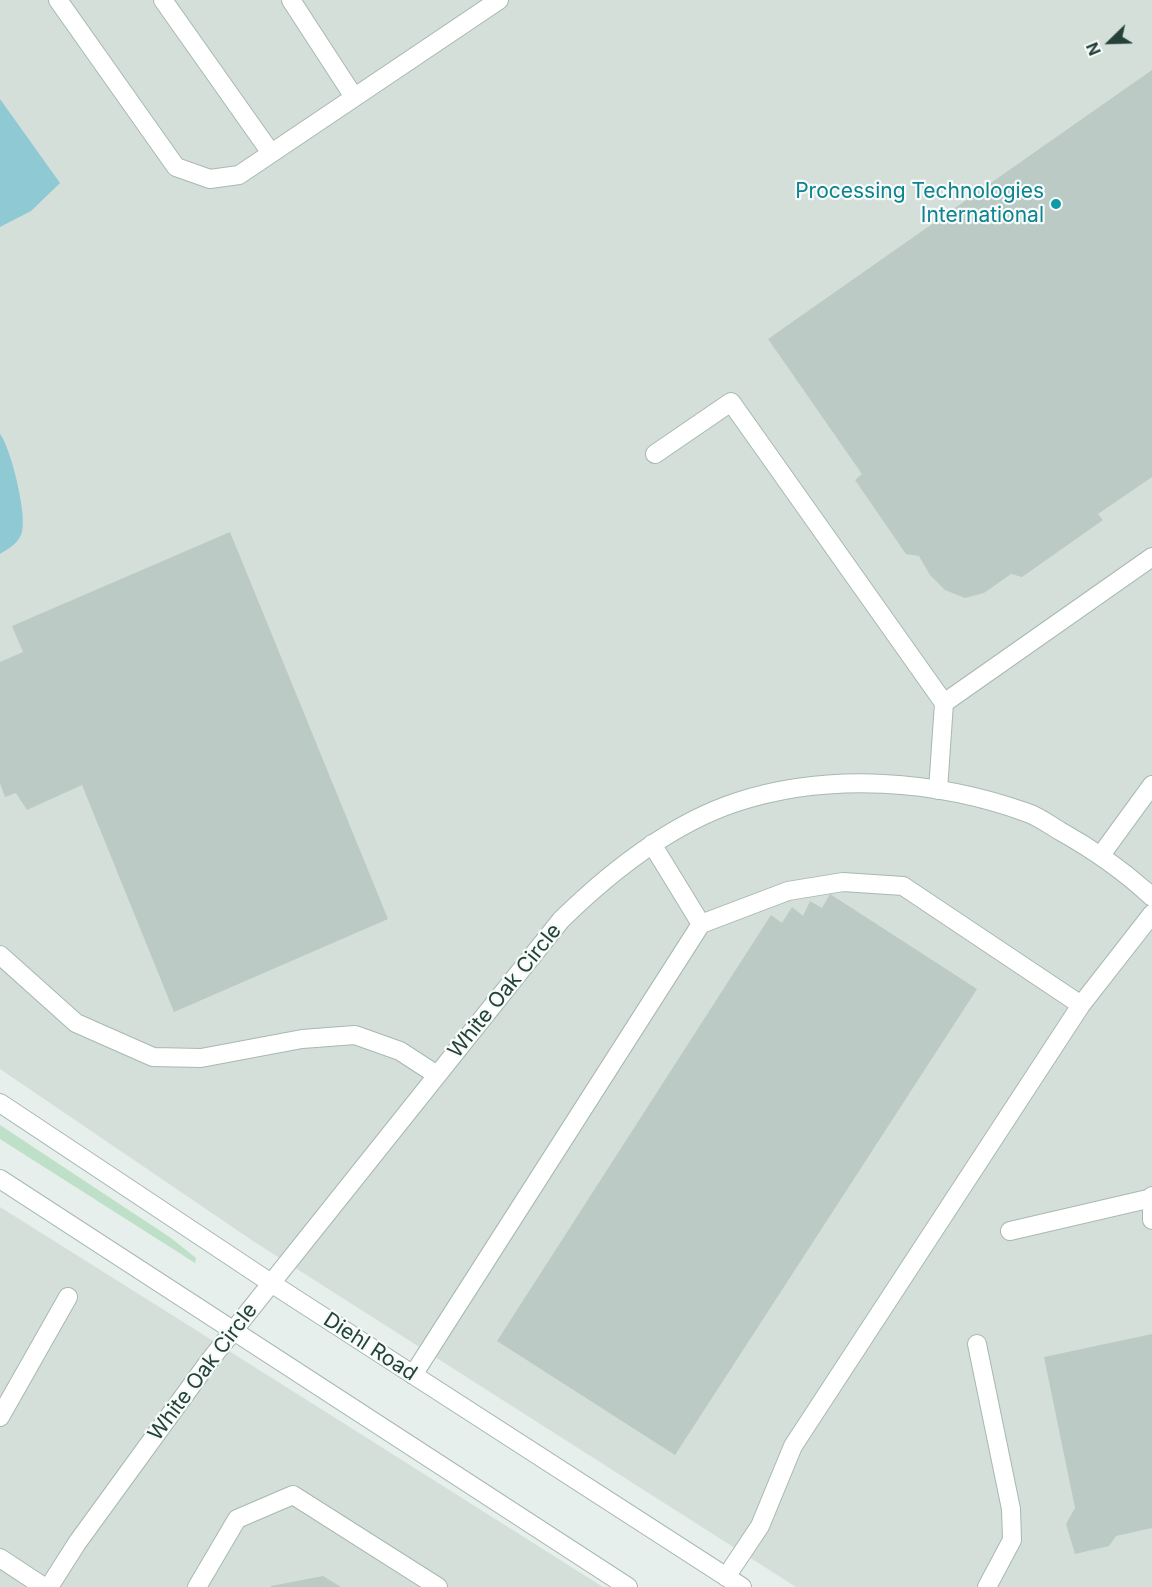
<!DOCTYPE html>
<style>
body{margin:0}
#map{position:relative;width:1152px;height:1587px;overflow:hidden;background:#e6efeb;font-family:Inter,sans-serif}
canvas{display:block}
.north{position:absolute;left:1080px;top:12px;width:60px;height:60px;-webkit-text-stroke:4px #f7fbf9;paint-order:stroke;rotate:247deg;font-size:16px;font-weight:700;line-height:24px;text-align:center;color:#24423a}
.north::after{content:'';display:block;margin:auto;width:21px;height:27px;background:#24423a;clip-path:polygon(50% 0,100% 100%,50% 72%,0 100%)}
</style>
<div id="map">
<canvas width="1152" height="1587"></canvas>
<div class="north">N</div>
</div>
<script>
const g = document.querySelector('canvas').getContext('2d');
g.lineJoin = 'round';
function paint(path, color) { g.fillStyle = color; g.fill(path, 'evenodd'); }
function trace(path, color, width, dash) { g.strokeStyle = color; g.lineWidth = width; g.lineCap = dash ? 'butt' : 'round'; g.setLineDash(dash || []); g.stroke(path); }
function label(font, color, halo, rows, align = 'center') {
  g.font = font + ' Inter,sans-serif'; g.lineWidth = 4.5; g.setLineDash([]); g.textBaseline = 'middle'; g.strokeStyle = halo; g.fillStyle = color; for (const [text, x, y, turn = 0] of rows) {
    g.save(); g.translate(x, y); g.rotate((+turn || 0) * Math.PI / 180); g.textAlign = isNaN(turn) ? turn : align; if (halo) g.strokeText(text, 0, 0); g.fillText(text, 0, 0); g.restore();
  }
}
paint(new Path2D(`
 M 0,0 L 1152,0 L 1152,1587 L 796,1587 L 253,1241 L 0,1069 Z
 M 0,1207 L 180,1320 L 603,1587 L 0,1587 Z`), '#d4dfda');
paint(new Path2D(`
 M 0,1125 L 171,1238 L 196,1258 L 195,1263 L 0,1139 Z`), '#bfe0c8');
paint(new Path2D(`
 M 0,99 L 60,183 L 31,211 L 0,227 Z
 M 0,434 C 11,448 29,520 21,535 C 17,544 8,549 0,554 Z`), '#8ec9d4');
paint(new Path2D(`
 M 1152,70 L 1152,477 L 1098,514 L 1103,520 L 1022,577 L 1011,574 L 984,593 L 965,598 L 945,590 L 930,575 L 919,556 L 906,554 L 855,480 L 862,474 L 768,339 Z
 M 230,532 L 388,919 L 174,1012 L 82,785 L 27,810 L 16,793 L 5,797 L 0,783 L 0,662 L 23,652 L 12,626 Z
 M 830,894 L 977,989 L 675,1455 L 497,1341 L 771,915 L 782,923 L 792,907 L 803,916 L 810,901 L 822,908 Z
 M 1152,1334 L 1152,1528 L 1116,1536 L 1109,1546 L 1075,1554 L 1066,1524 L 1075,1508 L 1044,1357 Z
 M 323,1576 L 341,1587 L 271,1587 L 271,1586 Z`), '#bbcac4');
const minor = new Path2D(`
 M 58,0 L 176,167 L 210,179 L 239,175 L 499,0
 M 163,0 L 271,153
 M 291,0 L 354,97
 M 655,454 L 731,402 L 944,703
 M 938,790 L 944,703 L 1152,557
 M 652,844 L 701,924
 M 1101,855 L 1152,785
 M 0,955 L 76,1023 L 153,1057 L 201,1058 L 302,1039 L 355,1035 L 400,1051 L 437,1075
 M 0,1103 L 271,1283 L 742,1587
 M 0,1179 L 628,1587
 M 1152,1196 L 1152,1220
 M 1010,1231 L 1152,1198
 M 977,1344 L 1011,1509 L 1012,1540 L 987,1587
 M 413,1375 L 701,924 L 788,891 L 843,882 L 903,886 L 1081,1005
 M 0,1417 L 68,1297
 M 0,1558 L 44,1587
 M 726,1577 L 760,1526 L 793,1446 L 1081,1005 L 1152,914
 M 49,1587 L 77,1543 L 210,1360 L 561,920 C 610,872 670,824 737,802 C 830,772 937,780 1028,813 C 1039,817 1050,825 1060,831 C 1094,850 1123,870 1152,897
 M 197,1587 L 237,1519 L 293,1495 L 438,1587`);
trace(minor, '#a8b8b2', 20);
trace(minor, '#fff', 18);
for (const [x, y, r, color] of [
 [1056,204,6,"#0f9aa8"]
]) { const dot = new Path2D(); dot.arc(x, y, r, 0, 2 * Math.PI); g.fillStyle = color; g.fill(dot); trace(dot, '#f7fbf9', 2); }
label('21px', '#0d838f', '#f7fbf9', [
 ["Processing Technologies",1044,192],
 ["International",1044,216]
], 'right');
label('21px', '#24423a', '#f7fbf9', [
 ["White Oak Circle",505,991,-51],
 ["Diehl Road",370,1347,33],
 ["White Oak Circle",203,1372,-53]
]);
</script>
